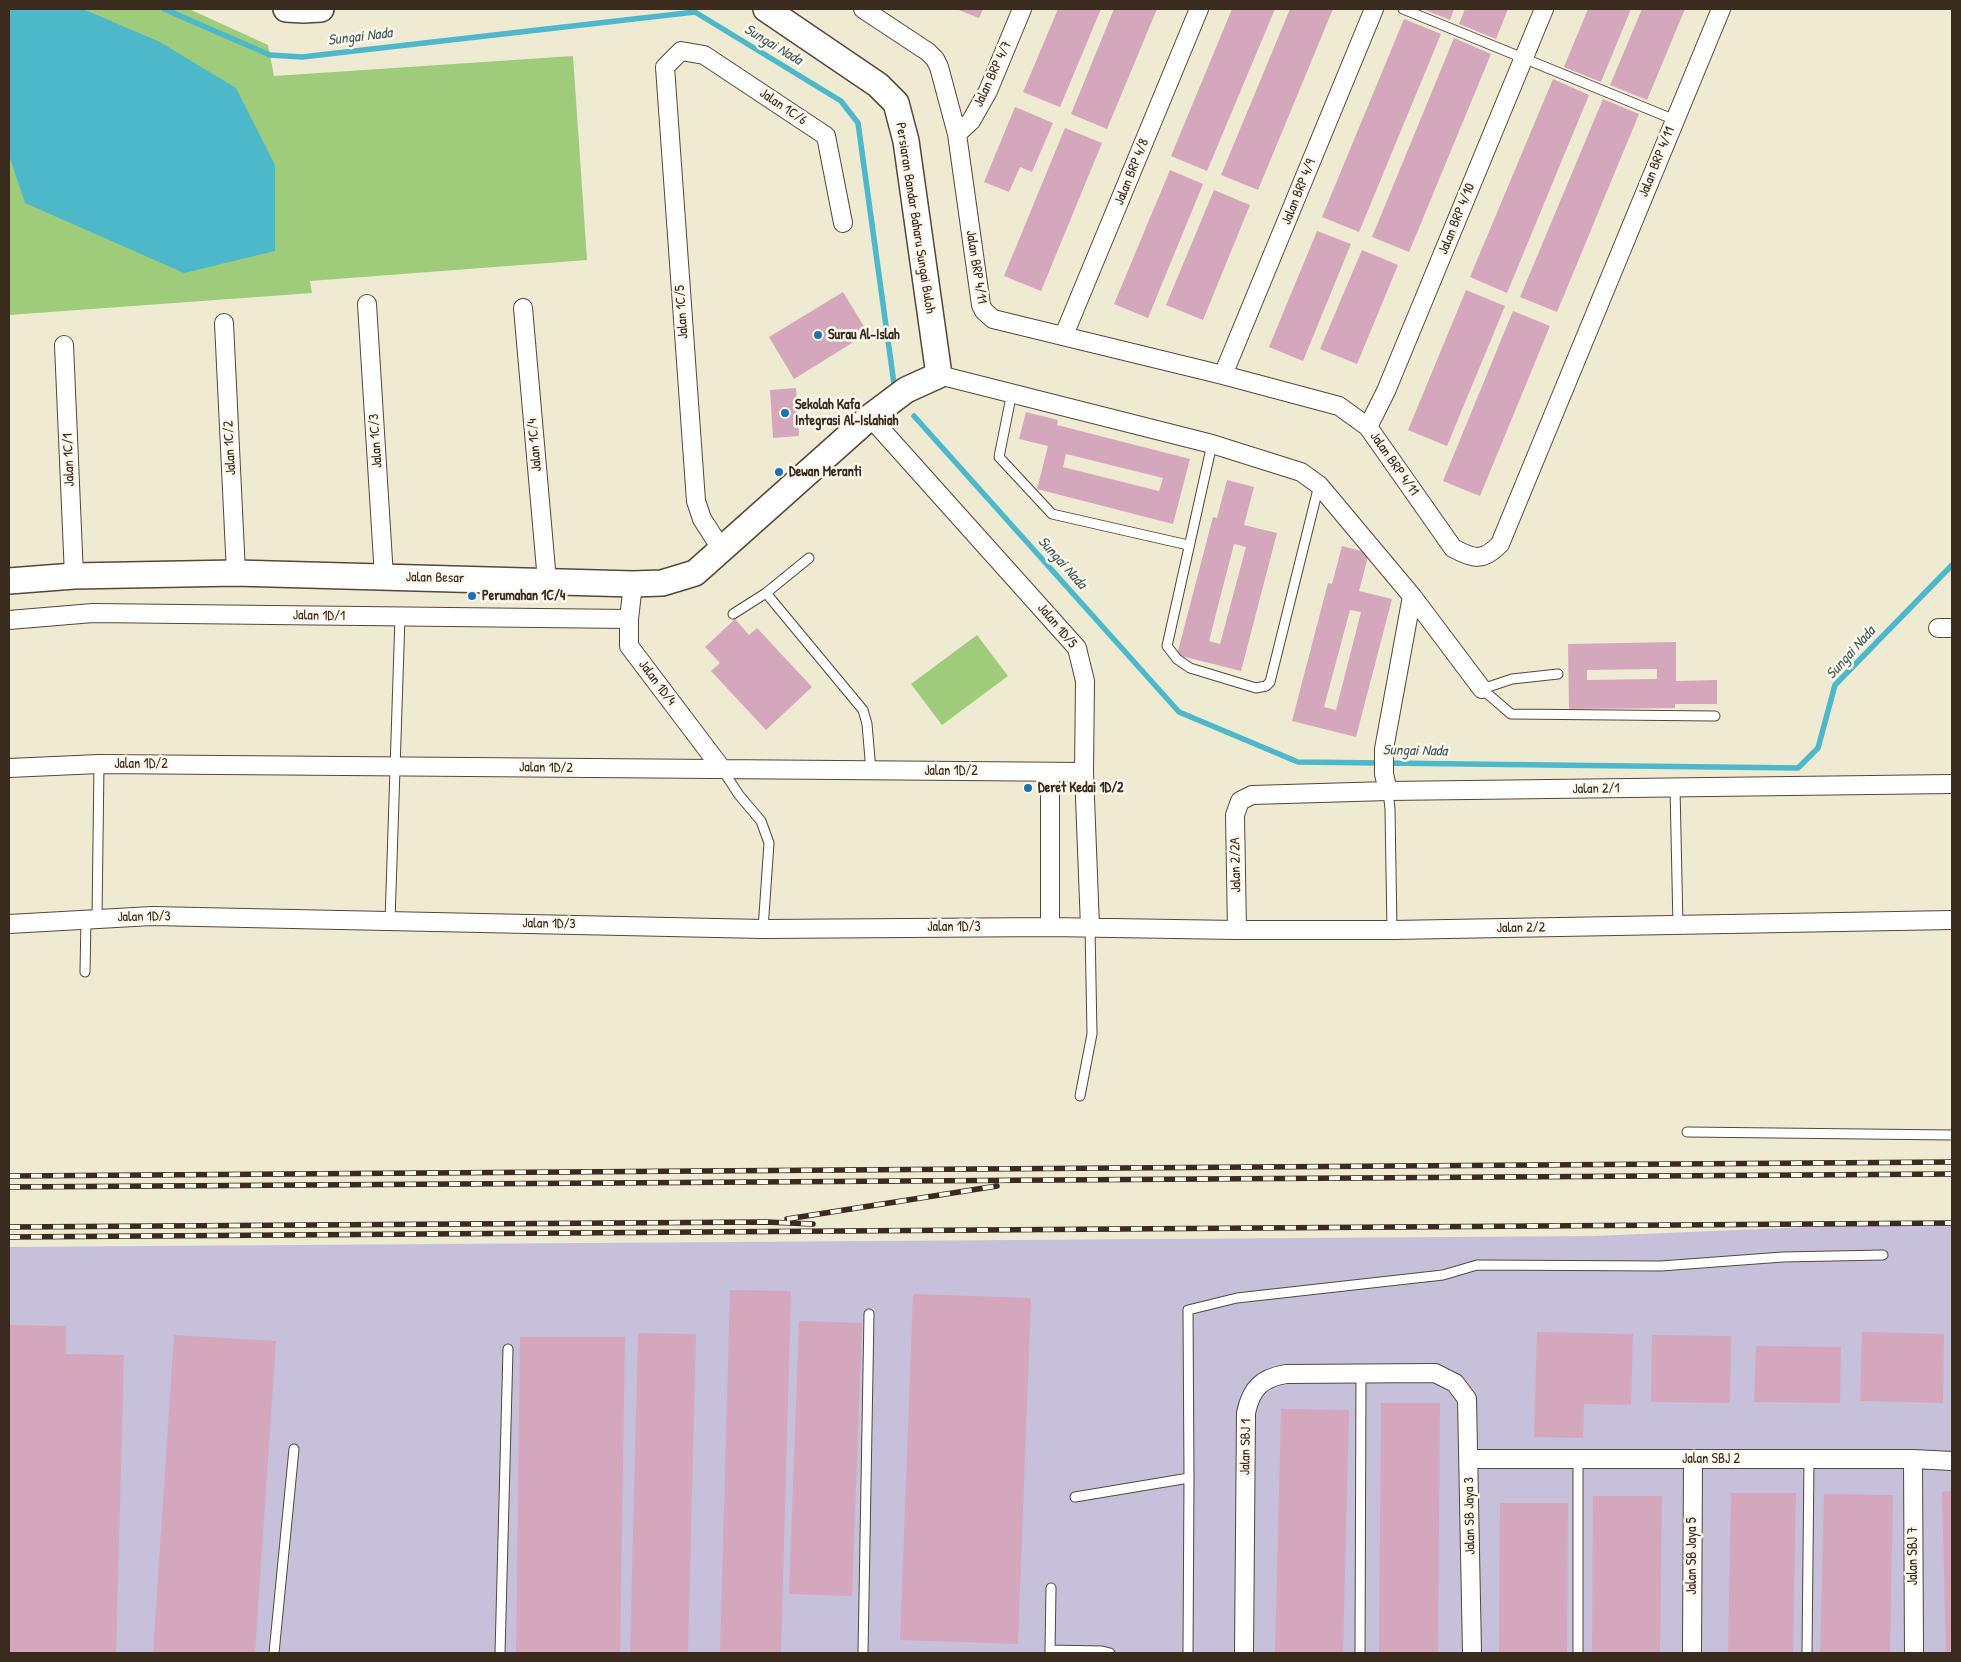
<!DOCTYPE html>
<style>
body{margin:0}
#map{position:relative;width:1961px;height:1662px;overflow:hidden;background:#efead2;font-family:"Patrick Hand",sans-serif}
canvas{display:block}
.frame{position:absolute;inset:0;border:10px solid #3b2a1e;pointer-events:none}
</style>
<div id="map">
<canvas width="1961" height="1662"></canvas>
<div class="frame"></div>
</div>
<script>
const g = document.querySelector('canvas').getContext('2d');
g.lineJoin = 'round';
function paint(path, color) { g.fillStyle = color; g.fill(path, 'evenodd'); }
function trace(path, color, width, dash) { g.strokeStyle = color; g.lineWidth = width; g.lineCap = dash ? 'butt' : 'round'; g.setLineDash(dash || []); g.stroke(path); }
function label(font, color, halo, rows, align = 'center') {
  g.font = font + ' "Patrick Hand",sans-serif'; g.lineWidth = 5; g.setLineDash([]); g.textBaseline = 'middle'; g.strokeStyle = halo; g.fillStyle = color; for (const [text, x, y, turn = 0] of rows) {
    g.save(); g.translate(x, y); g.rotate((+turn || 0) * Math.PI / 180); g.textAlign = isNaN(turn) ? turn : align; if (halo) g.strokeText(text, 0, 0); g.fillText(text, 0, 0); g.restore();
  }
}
paint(new Path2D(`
 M 1952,1221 L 1952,1653 L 9,1653 L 9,1247 L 1594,1236 Z`), '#c6c0da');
paint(new Path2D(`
 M 9,9 L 189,9 L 268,45 L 274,76 L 573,56 L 587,260 L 310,281 L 312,293 L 9,315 Z
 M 977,635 L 1008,676 L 942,725 L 911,684 Z`), '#9ecc7a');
paint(new Path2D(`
 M 9,9 L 83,9 L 160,42 L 236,88 L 275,165 L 275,251 L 184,273 L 25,203 L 9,155 Z`), '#4db8ca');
trace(new Path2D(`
 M 164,9 L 270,55 L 302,57 L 695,12 L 841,101 L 858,123 L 895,391
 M 914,416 L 1179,712 L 1298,762 L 1798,768 L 1818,748 L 1835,685 L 1952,565`), '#4db8ca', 5.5);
paint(new Path2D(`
 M 956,9 L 983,9 L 979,18 Z
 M 1058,9 L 1101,9 L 1060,107 L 1023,92 Z
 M 1114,9 L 1157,9 L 1107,129 L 1071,114 Z
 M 1232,9 L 1275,9 L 1207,171 L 1171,156 Z
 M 1290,9 L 1333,9 L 1258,190 L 1221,175 Z
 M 1423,9 L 1454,9 L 1450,20 Z
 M 1465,9 L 1508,9 L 1496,39 L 1459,24 Z
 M 1588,9 L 1631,9 L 1601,82 L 1564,67 Z
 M 1642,9 L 1685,9 L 1647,100 L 1610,85 Z
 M 1404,19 L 1441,34 L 1359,232 L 1322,217 Z
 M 1454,38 L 1491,54 L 1409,252 L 1372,237 Z
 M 1553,79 L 1589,95 L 1507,293 L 1470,277 Z
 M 1603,99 L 1639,114 L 1557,312 L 1520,297 Z
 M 1015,107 L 1053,123 L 1032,172 L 1020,167 L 1009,192 L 984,182 Z
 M 1065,128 L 1102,143 L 1041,291 L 1004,276 Z
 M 1170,170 L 1203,184 L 1148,318 L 1114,304 Z
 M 1214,190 L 1250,205 L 1203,320 L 1166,305 Z
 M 1317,231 L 1351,244 L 1303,361 L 1269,347 Z
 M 1362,250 L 1398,265 L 1357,364 L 1320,349 Z
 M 1466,290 L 1505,306 L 1447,446 L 1408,430 Z
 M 843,292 L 868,333 L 794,379 L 769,337 Z
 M 1513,311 L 1550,326 L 1480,496 L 1443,481 Z
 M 796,388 L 799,436 L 773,438 L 770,390 Z
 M 1026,412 L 1058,420 L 1057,425 L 1190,459 L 1173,524 L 1037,489 L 1048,446 L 1019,439 ZM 1066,454 L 1163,478 L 1159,491 L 1063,467 Z
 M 1227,480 L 1254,487 L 1244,525 L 1277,533 L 1241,671 L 1177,655 L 1213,517 L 1217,518 ZM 1234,544 L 1246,547 L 1220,644 L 1209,641 Z
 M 1342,546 L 1369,553 L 1359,591 L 1392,599 L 1356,737 L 1292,721 L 1328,583 L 1332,584 ZM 1350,610 L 1361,612 L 1336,710 L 1324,707 Z
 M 735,619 L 749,635 L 757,628 L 812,687 L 766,730 L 711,671 L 720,663 L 705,647 Z
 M 1676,642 L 1676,681 L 1717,680 L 1717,704 L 1675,704 L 1675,708 L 1569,709 L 1568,644 ZM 1657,669 L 1657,679 L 1587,680 L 1587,670 Z
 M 730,1290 L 791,1291 L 781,1653 L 720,1653 Z
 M 913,1294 L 1031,1298 L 1018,1644 L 900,1640 Z
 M 799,1321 L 862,1323 L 852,1596 L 789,1594 Z
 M 9,1325 L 66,1326 L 66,1354 L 124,1355 L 116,1653 L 9,1653 Z
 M 1537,1332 L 1633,1334 L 1631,1405 L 1584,1404 L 1583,1438 L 1534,1437 Z
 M 1862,1332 L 1944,1334 L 1943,1403 L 1860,1401 Z
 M 638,1333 L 696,1334 L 688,1653 L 630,1653 Z
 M 174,1335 L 276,1341 L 255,1653 L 153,1653 Z
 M 1652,1335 L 1731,1336 L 1730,1403 L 1651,1402 Z
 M 520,1337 L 625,1337 L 620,1653 L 516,1653 Z
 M 1756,1346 L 1841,1347 L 1840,1403 L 1754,1402 Z
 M 1381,1403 L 1440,1403 L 1438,1653 L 1379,1653 Z
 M 1281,1409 L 1349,1410 L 1343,1653 L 1275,1653 Z
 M 1952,1491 L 1952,1653 L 1946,1653 L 1942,1492 Z
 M 1731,1493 L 1796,1493 L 1793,1653 L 1728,1653 Z
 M 1824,1494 L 1893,1495 L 1890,1653 L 1820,1653 Z
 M 1593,1496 L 1662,1496 L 1660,1653 L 1592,1653 Z
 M 1500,1503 L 1568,1503 L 1567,1653 L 1499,1653 Z`), '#d5a7bd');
const lane = new Path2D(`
 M 1403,9 L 1675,120
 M 1012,392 L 999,457 L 1052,514 L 1188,545
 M 1212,444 L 1167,646 L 1177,659 L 1190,668 L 1256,688 L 1266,686 L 1270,682 L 1319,485
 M 809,558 L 766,593 L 863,710 L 867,724 L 871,771
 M 733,614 L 766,593
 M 1482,689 L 1511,714 L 1715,716
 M 1482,689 L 1512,679 L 1558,674
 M 722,769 L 739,795 L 761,821 L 769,843 L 763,929
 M 1675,788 L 1678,926
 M 1388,791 L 1390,809 L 1392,930
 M 97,918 L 99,764
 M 390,921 L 400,617
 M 85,972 L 86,919
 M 1080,1096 L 1092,1034 L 1090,927
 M 1687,1132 L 1952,1135
 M 1189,1478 L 1188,1310 L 1237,1298 L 1443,1275 L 1477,1265 L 1661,1266 L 1783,1257 L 1883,1255
 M 1075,1497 L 1189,1478 L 1188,1653
 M 1050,1650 L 1051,1588
 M 274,1653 L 294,1449
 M 500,1653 L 508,1349
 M 863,1653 L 869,1314
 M 1050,1653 L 1050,1650 L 1102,1651 L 1110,1653
 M 1360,1653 L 1361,1373
 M 1578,1653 L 1578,1459
 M 1807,1653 L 1809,1459`);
const street = new Path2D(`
 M 863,9 L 928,52 L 935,59 L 939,67 L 957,134 L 981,305 L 984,311 L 993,319 L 1223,375 L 1339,406 L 1368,427 L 1453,548 C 1473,559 1483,562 1500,544 L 1721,9
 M 957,134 L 971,121 L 988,91 L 1022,9
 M 367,304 L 384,577
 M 523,308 L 547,581
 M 224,323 L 236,573
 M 1064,335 L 1199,9
 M 64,345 L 74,576
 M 939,375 L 1212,444 L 1301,472 L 1319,485 L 1412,596 L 1482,689
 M 1223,375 L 1374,9
 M 870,417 L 1077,648 L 1085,681 L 1084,772 L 1090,927
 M 1368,427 L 1386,391 L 1544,9
 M 722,550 L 702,519 L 696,501 L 665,67 L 681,51 L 704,55 L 826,136 L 843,223
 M 633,584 L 629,619 L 629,646 L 722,769
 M 9,620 L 93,613 L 629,619
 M 1938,628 L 1952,628
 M 9,768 L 99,764 L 1084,772
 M 1050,772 L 1050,927
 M 1388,791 L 1384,774 L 1384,749 L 1412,596
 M 9,924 L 152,916 L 763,929 L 1050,927 L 1237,930 L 1392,930 L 1952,920
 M 1237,930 L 1235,815 L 1240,801 L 1252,795 L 1388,791 L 1952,784
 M 1470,1459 L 1913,1459 L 1952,1461
 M 1913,1459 L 1914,1653
 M 1244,1653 L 1246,1413 C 1251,1389 1261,1378 1286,1374 L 1435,1373 L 1455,1383 L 1467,1399 L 1472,1653
 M 1692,1653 L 1693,1460`);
const secondary = new Path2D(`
 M 286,9 L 303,10 L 321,9
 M 9,581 L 74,576 L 236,573 L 633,584 L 662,583 L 695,573 L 870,417 L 906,390 L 939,375 L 906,141 L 896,103 L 878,85 L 766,9`);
trace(lane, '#564739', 11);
trace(street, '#564739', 20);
trace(secondary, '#564739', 28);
trace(lane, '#fff', 9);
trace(street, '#fff', 18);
trace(secondary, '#fff', 25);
const rail = new Path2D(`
 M 9,1176 L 1952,1162
 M 9,1187 L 1952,1174
 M 787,1219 L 997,1186
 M 9,1227 L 766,1222 L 813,1224
 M 9,1237 L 1952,1223`);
trace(rail, '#3b2a1e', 5.5);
trace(rail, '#fbf7ec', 4, [11]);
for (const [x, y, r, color] of [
 [818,335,5,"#1f6fb2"],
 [785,413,5,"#1f6fb2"],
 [779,472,5,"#1f6fb2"],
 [472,596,5,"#1f6fb2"],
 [1028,788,5,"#1f6fb2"]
]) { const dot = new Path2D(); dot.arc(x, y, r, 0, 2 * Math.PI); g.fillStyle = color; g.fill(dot); trace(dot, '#fbf7ec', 2); }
label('14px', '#3b2a1e', '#fbf7ec', [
 ["Jalan BRP 4/7",993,74,-65],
 ["Jalan 1C/6",783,107,34],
 ["Jalan BRP 4/11",1657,162,-68],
 ["Jalan BRP 4/8",1132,172,-68],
 ["Jalan BRP 4/9",1299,192,-68],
 ["Persiaran Bandar Baharu Sungai Buloh",915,218,81],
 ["Jalan BRP 4/10",1457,219,-68],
 ["Jalan BRP 4/11",976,267,81],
 ["Jalan 1C/5",682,312,-94],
 ["Jalan 1C/3",376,441,-94],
 ["Jalan 1C/4",535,445,-95],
 ["Jalan 1C/2",230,448,-93],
 ["Jalan 1C/1",69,460,-92],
 ["Jalan BRP 4/11",1394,464,55],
 ["Jalan Besar",435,578,1],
 ["Jalan 1D/1",319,616,1],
 ["Jalan 1D/5",1057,626,50],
 ["Jalan 1D/4",657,683,53],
 ["Jalan 1D/2",141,764],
 ["Jalan 1D/2",546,768,1],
 ["Jalan 1D/2",951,771],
 ["Jalan 2/1",1596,789,-1],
 ["Jalan 2/2A",1236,865,-91],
 ["Jalan 1D/3",144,917,-1],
 ["Jalan 1D/3",549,924,1],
 ["Jalan 1D/3",954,927],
 ["Jalan 2/2",1521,928,-1],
 ["Jalan SBJ 1",1246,1447,-89],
 ["Jalan SBJ 2",1711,1459],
 ["Jalan SB Jaya 3",1470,1516,-91],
 ["Jalan SB Jaya 5",1692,1556,-90],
 ["Jalan SBJ 7",1913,1556,-90]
]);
label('bold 14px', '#3b2a1e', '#fbf7ec', [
 ["Surau Al-Islah",828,335],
 ["Sekolah Kafa",795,405],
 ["Integrasi Al-Islahiah",795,421],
 ["Dewan Meranti",789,472],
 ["Perumahan 1C/4",482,596],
 ["Deret Kedai 1D/2",1038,788]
], 'left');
label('italic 15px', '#415c5a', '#fbf7ec', [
 ["Sungai Nada",360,37,-7],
 ["Sungai Nada",773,45,31],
 ["Sungai Nada",1062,563,48],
 ["Sungai Nada",1851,653,-48],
 ["Sungai Nada",1415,751,1]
]);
</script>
